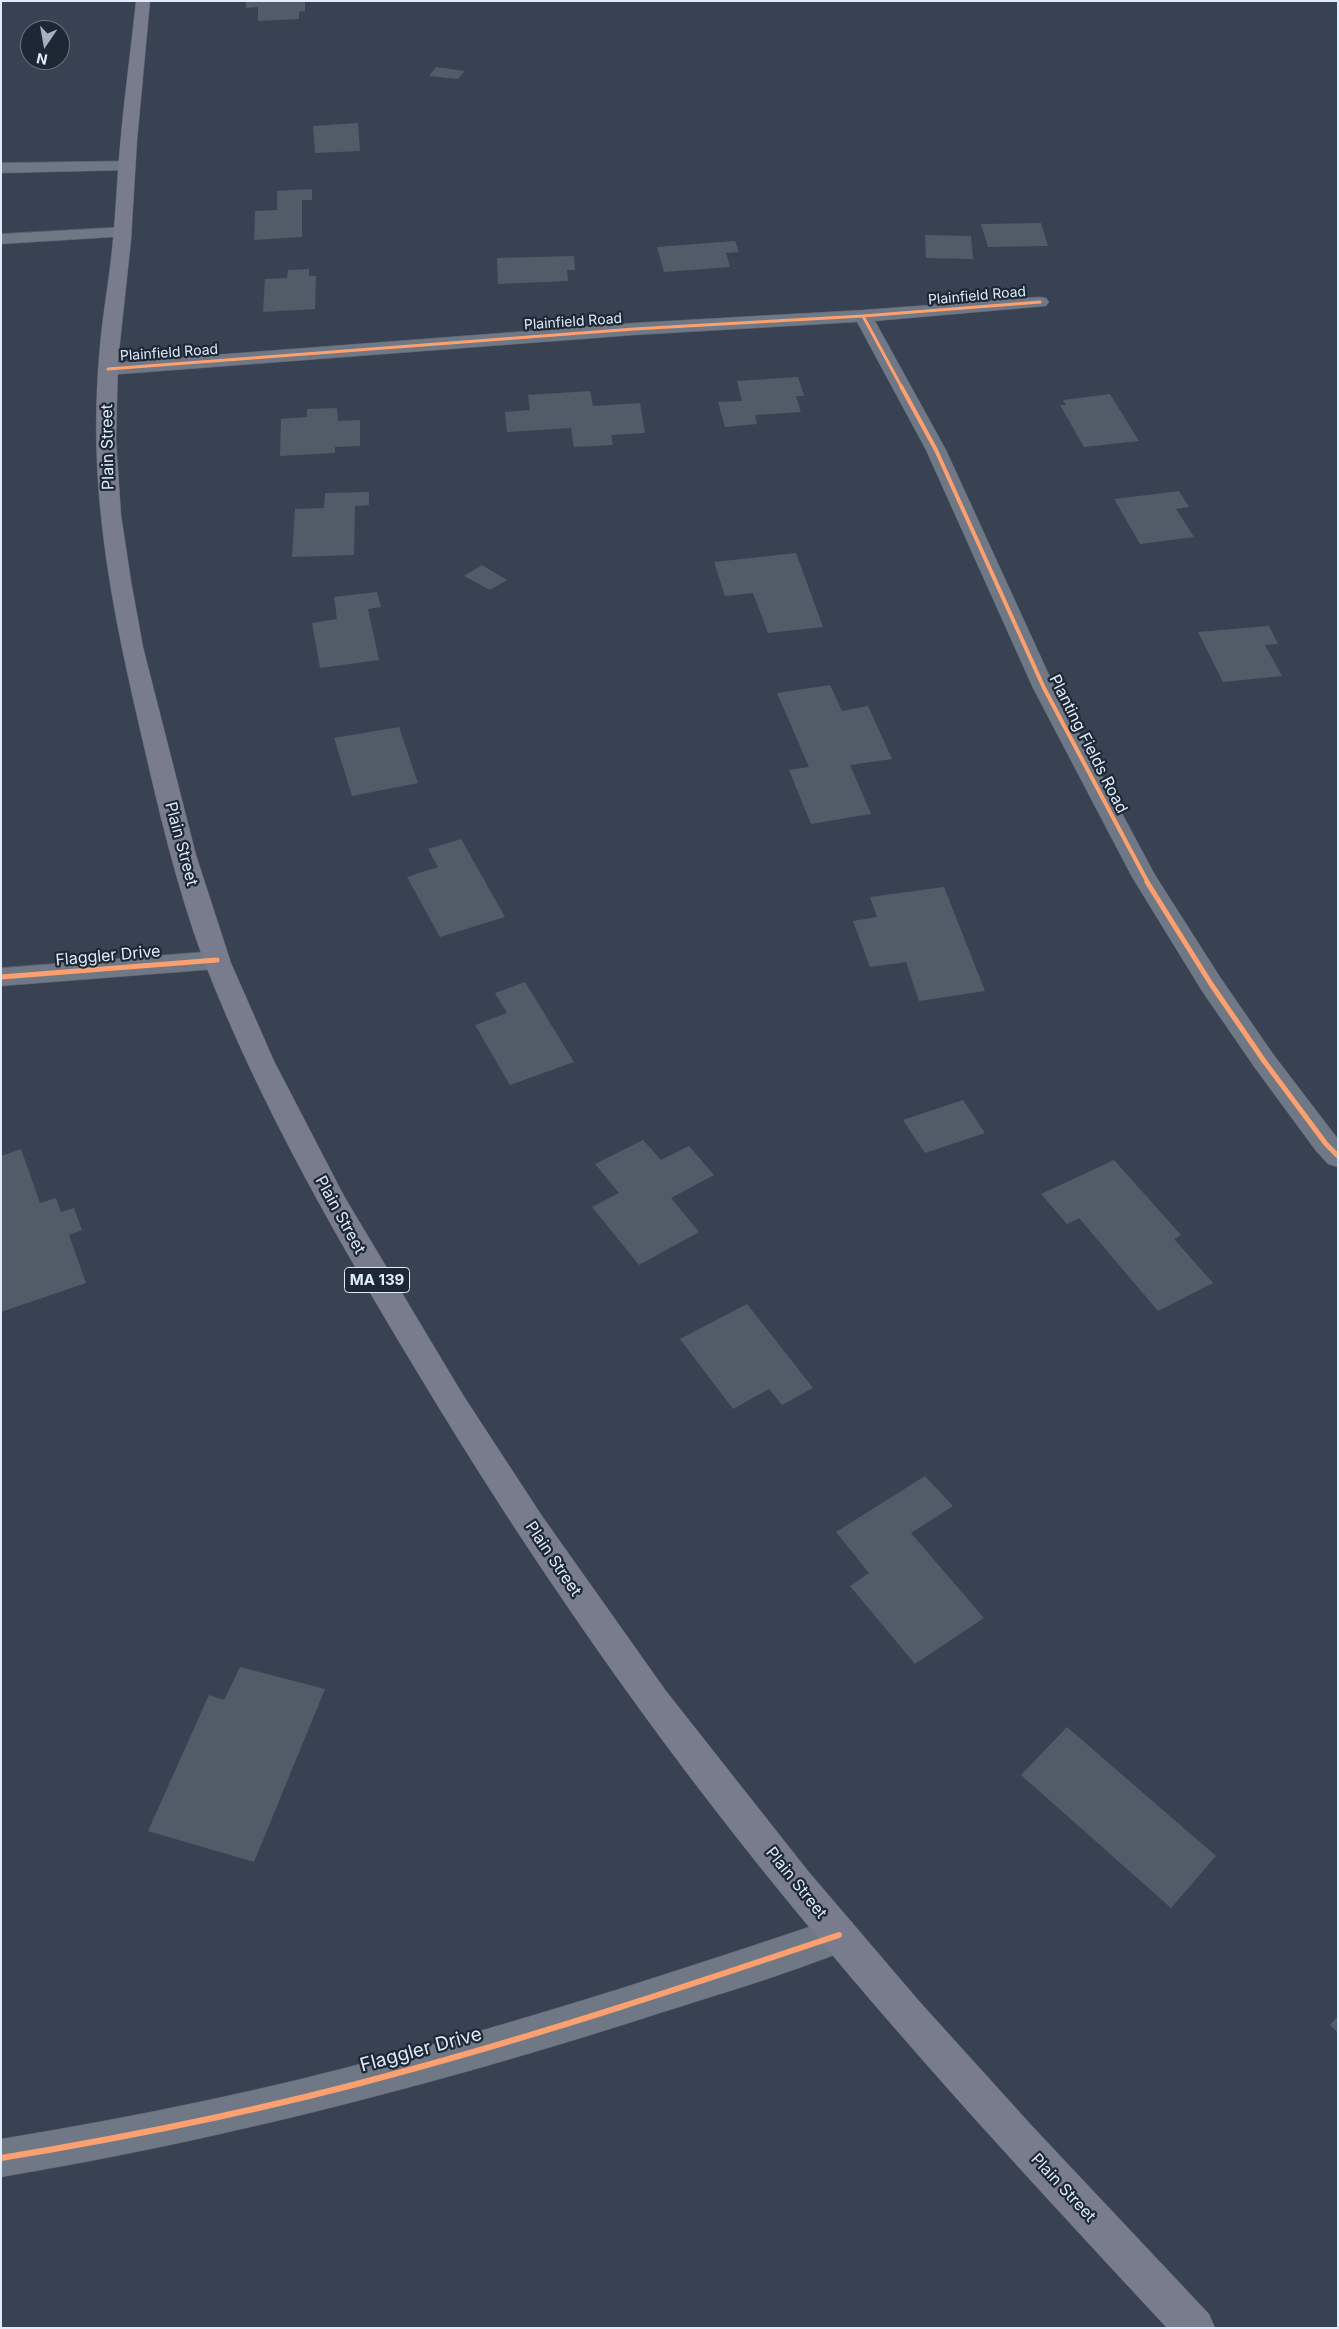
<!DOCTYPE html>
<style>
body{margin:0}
#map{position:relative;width:1339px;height:2329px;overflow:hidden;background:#384252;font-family:Inter,sans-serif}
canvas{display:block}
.frame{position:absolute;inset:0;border:2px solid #dfecfd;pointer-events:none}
.north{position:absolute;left:20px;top:20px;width:50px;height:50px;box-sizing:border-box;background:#1e2834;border:1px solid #6b7684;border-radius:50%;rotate:192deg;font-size:14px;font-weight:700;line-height:20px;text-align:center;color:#dfecfd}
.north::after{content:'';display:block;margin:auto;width:18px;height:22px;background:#a5b0c1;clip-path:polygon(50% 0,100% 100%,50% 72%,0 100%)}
</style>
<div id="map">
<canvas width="1339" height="2329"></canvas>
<div class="frame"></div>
<div class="north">N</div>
</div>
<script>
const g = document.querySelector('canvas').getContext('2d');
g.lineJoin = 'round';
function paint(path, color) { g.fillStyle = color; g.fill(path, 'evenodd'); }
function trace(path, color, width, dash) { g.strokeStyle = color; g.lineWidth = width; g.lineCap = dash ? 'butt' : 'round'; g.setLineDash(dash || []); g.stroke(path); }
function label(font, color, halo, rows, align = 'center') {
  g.font = font + ' Inter,sans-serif'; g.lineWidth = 4.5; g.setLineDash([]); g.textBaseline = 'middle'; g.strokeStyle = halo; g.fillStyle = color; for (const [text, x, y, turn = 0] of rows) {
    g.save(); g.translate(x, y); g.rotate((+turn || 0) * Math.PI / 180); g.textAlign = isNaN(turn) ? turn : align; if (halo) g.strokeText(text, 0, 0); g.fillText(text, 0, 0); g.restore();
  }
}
paint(new Path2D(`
 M 246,1 L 305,2 L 305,11 L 299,12 L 299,19 L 258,21 L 258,7 L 246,8 Z
 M 436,67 L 465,71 L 458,79 L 429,76 Z
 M 358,123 L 360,151 L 315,153 L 313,126 Z
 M 312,189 L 312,200 L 302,200 L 302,237 L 254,240 L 255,211 L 277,210 L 277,191 Z
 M 1041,223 L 1048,246 L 988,247 L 981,224 Z
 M 925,235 L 971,236 L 973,259 L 926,258 Z
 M 735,241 L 739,252 L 726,253 L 730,267 L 664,272 L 657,247 Z
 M 574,256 L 575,270 L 567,270 L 568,281 L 498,284 L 497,258 Z
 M 309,269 L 309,276 L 316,276 L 315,309 L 263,312 L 265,279 L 287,278 L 288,270 Z
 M 798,377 L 804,396 L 796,396 L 801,412 L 755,415 L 757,424 L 725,427 L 718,402 L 742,401 L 737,381 Z
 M 590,391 L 593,406 L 640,403 L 645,433 L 611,435 L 613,445 L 574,447 L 571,428 L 507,432 L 505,412 L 530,410 L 528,395 Z
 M 1110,394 L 1139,441 L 1084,447 L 1060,405 L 1066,405 L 1063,400 Z
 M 337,408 L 338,421 L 360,420 L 360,446 L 335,447 L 335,453 L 280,456 L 281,419 L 307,417 L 307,409 Z
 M 1179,491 L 1189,507 L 1176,509 L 1194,537 L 1140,544 L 1114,499 Z
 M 369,492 L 369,505 L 355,506 L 354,555 L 292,557 L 295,509 L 324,508 L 325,493 Z
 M 796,553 L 823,627 L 768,633 L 753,593 L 725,596 L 714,562 Z
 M 482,565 L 507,580 L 490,590 L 464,576 Z
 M 377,592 L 381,607 L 368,609 L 379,660 L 320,668 L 312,623 L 337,619 L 334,597 Z
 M 1269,626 L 1278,644 L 1265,645 L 1282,676 L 1223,682 L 1198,632 Z
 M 830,685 L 842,711 L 868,706 L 892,759 L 850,765 L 871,814 L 811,824 L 789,770 L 809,767 L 777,693 Z
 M 399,727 L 418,783 L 352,796 L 334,738 Z
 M 461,839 L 505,917 L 440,937 L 407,877 L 438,867 L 428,849 Z
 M 944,887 L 985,991 L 919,1001 L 906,962 L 870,967 L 853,921 L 877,917 L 870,897 Z
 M 525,982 L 574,1062 L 510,1085 L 475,1025 L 507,1013 L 495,993 Z
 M 963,1100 L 985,1133 L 925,1153 L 903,1120 Z
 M 643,1140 L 661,1160 L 689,1146 L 714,1175 L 671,1198 L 699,1232 L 639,1265 L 592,1207 L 619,1193 L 595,1164 Z
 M 21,1149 L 40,1203 L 56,1198 L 61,1212 L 74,1208 L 82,1230 L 69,1235 L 86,1283 L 1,1312 L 1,1156 Z
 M 1114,1160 L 1181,1235 L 1174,1239 L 1213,1283 L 1158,1311 L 1079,1218 L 1067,1224 L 1041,1194 Z
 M 747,1304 L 813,1388 L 782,1405 L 769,1389 L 733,1409 L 680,1339 Z
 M 925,1476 L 953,1506 L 911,1533 L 984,1618 L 915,1664 L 850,1586 L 869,1573 L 836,1532 Z
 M 240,1667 L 325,1689 L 254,1862 L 148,1831 L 209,1695 L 224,1700 Z
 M 1067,1727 L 1216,1856 L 1171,1908 L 1021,1775 Z
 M 1338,2016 L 1338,2033 L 1330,2025 Z`), '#525c69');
const minor = new Path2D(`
 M 127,161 L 133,162 L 135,166 L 133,170 L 1,173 L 1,163 Z
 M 123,227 L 129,228 L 132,232 L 129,236 L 1,244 L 1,234 Z
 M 1040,297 L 1046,298 L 1049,302 L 1046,306 L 875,321 L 946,450 L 1055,688 L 1155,875 L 1220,977 L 1273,1054 L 1338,1139 L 1338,1167 L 1328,1164 L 1316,1151 L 1255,1068 L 1202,991 L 1132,877 L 1033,688 L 926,450 L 857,322 L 634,335 L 108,375 L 101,373 L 99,369 L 101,365 L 108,363 L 634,323 L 863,310 Z
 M 217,951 L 226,954 L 230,960 L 226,966 L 217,969 L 1,986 L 1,968 Z
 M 839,1917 L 852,1922 L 857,1935 L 852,1948 C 781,1977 702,1999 629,2023 C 423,2088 215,2141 1,2177 L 1,2139 C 135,2117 267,2090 398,2054 C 546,2014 693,1966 839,1917 Z`);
const major = new Path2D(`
 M 136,1 L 150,1 L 137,141 L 131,240 L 118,361 L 116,441 L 121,515 L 131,581 L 143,647 L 196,855 L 231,963 L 274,1061 L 344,1196 L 463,1395 L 542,1516 L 666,1691 L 808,1871 L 919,2001 L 1033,2127 L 1209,2314 L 1215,2328 L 1167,2328 C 1037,2188 907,2048 786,1899 C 651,1734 529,1558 419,1375 C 339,1242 260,1106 204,961 C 176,886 158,807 140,729 C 123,656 107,582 100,506 C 95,453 95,399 100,346 C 103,311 110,276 113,240 C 116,209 117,178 120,147 C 124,98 131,50 136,1 Z`);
trace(minor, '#57606d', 1);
trace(major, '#57606d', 1);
paint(minor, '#6f7884');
paint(major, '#797c8c');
trace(new Path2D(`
 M 863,316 L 902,388
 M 108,369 L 634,329 L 863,316 L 1040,302`), '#fca06f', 3);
trace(new Path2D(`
 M 901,386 L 936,450 L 1044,688 L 1148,883`), '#fca06f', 4);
trace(new Path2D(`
 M 1147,882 L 1211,984 L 1264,1061 L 1326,1144 L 1338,1156
 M 1,977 L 217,960`), '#fca06f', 5);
trace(new Path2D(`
 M 1,2158 C 135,2136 267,2109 398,2073 C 546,2033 693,1984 839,1935`), '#fca06f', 6);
label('14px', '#dfecfd', '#1e2834', [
 ["Plainfield Road",977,296,-5],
 ["Plainfield Road",573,322,-4],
 ["Plainfield Road",169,353,-4]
]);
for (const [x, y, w] of [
 [377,1280,65]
]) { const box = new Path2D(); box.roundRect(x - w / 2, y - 12.5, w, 25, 4); g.fillStyle = '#1e2834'; g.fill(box); trace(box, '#dfecfd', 1); }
label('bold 15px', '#dfecfd', null, [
 ["MA 139",377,1280]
]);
label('16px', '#dfecfd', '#1e2834', [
 ["Plain Street",108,447,-91],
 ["Planting Fields Road",1088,744,63],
 ["Plain Street",181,844,75],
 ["Flaggler Drive",108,956,-5],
 ["Plain Street",340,1215,61],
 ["Plain Street",553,1559,56],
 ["Plain Street",796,1883,51],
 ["Plain Street",1063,2188,47]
]);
label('19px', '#dfecfd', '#1e2834', [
 ["Flaggler Drive",421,2050,-15]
]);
</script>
